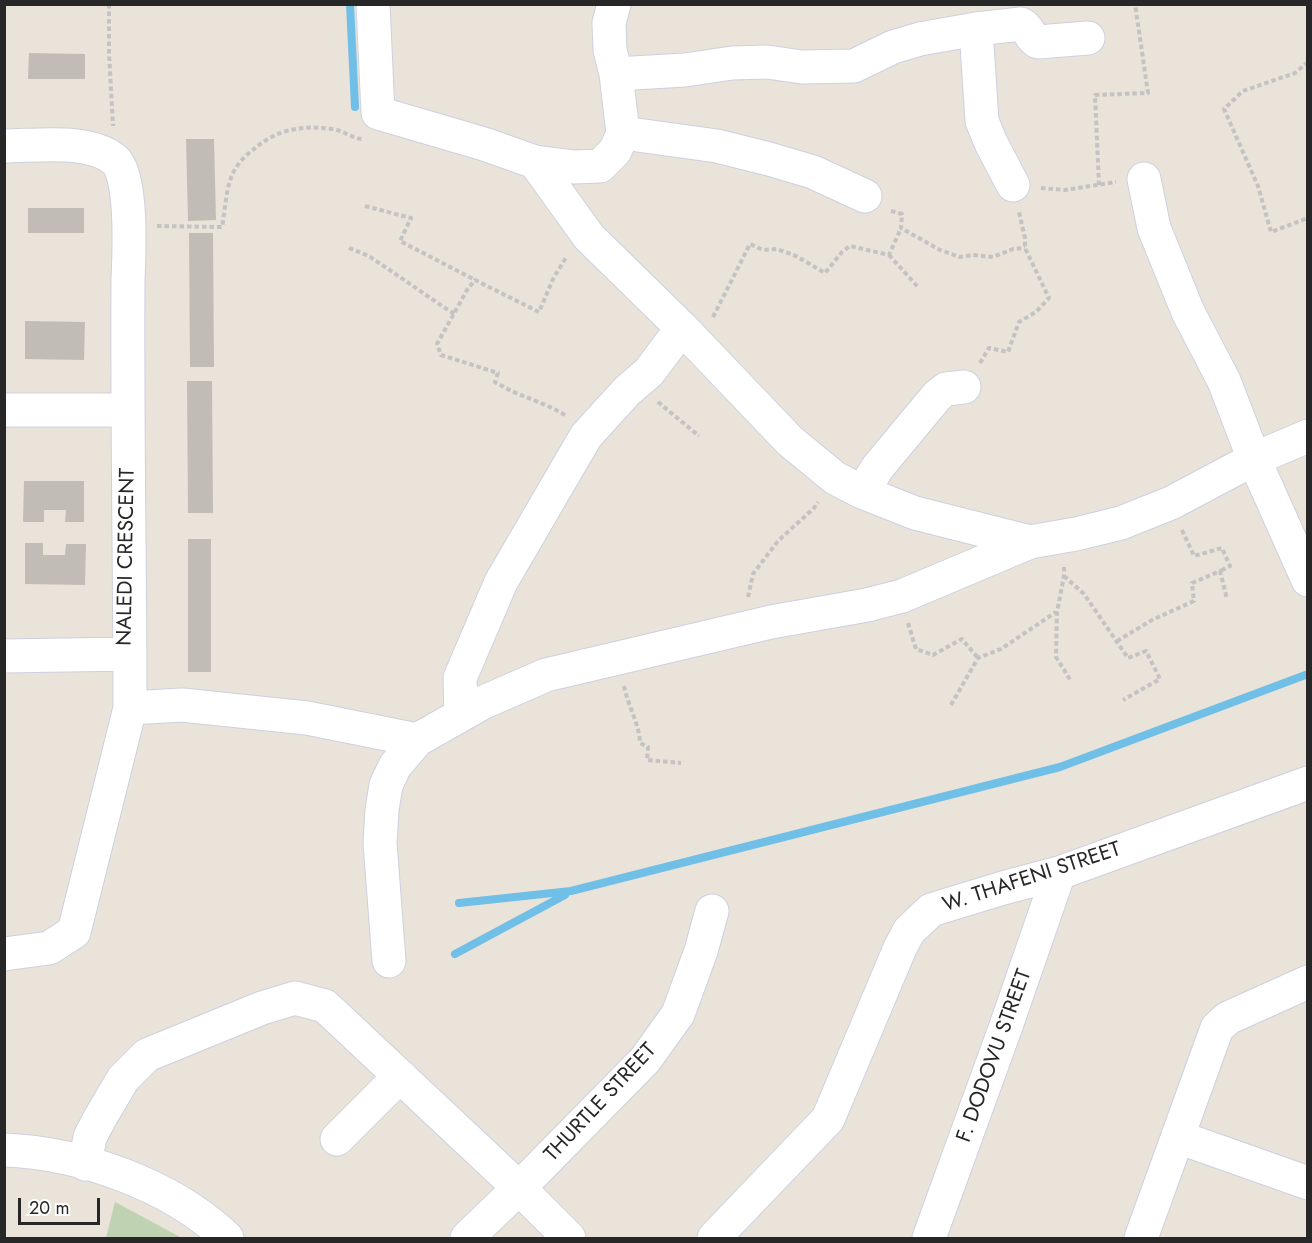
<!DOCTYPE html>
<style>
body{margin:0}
#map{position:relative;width:1312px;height:1243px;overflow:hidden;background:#e9e3d9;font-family:Jost,sans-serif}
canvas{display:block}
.frame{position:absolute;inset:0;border:6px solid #272727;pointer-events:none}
.scale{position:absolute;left:18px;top:1198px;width:82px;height:27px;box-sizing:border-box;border:3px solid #272727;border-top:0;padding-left:8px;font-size:18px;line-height:21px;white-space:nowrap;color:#272727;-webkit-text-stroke:4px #fff;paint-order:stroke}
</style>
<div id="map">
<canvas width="1312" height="1243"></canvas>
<div class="frame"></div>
<div class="scale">20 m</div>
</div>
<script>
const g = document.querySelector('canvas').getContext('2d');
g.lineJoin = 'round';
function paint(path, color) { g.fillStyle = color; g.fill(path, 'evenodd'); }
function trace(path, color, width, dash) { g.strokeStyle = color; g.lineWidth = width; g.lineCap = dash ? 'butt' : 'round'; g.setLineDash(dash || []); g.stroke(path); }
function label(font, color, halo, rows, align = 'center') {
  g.font = font + ' Jost,sans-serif'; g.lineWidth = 5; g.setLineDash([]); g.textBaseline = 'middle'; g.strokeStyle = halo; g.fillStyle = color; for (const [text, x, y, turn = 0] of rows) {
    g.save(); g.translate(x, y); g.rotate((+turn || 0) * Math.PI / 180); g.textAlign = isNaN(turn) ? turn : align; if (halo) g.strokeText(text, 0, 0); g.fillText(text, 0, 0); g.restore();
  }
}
paint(new Path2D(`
 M 115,1202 L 182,1238 L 106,1238 Z`), '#bfd2b1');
trace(new Path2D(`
 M 350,4 L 355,107
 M 459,903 L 571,891 L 1060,767 L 1308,674
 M 455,954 L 565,895`), '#70bfe7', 8);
paint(new Path2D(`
 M 29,53 L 85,54 L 85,79 L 28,79 Z
 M 186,139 L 214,139 L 216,220 L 188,221 Z
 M 28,208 L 84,208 L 84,233 L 28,233 Z
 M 189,233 L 213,233 L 214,367 L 190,367 Z
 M 25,321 L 85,322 L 84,360 L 25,359 Z
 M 187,381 L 212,381 L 213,513 L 188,513 Z
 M 24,481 L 84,481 L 84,522 L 65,522 L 66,510 L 44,510 L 44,522 L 23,522 Z
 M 188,539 L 211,539 L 211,672 L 188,672 Z
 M 25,543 L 43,543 L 43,555 L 65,555 L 66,544 L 86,544 L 85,585 L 25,584 Z`), '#c1bdb6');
const minor = new Path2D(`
 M 373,4 L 378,113 L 484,144 L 535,162 L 589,237 L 682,328 L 790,441 L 835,478 L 862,492 L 915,513 L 1030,542 L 1076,534 L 1121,523 L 1171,503 L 1254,459 L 1308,436
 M 976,29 L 982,121 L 991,143 L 1013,185
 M 616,74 L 685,70 L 732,63 L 767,62 L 802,67 L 854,66 L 893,47 L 920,39 L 976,29 L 1021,24 C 1030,28 1029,38 1038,42 L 1088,38
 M 623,133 L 717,146 L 769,159 L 813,172 L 865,196
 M 4,146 C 37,146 89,138 115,160 C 133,176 129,256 128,280 C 127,423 130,566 130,708 L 182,705 L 307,718 L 417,740
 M 535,162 L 574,167 L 600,166 L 615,151 L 623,133 L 616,74 L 610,50 L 609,23 L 614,4
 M 1144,179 L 1154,228 L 1188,312 L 1224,381 L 1254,459 L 1308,580
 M 4,410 L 127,410
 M 862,492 L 878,467 L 937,396 L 946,389 L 964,387
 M 4,656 L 130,654
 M 461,715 L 460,678 L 501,582 L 586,436 L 627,391 L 649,372 L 682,328
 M 4,954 L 49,948 L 74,932 L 130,708
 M 389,961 L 380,843 L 382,810 L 386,785 L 395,766 L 417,740 L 484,702 L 546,675 L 771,622 L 867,605 L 902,596 L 1030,542
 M 1178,1137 L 1308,1183
 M 337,1139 L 400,1076
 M 4,1150 C 82,1153 171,1185 227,1238
 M 85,1164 L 90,1137 L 100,1118 L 123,1079 L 147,1055 L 262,1008 L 295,998 L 325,1006 L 519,1188 L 569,1238
 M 467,1238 L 519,1188 L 645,1060 L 678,1014 L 701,951 L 712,911
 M 714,1238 L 828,1119 L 900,948 L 909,931 L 931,910 L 1003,888 L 1059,873 L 1308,783
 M 929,1238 L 1006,1026 L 1059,873
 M 1141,1238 L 1217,1028 L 1228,1018 L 1308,982`);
trace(minor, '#ced0e0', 35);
trace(new Path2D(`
 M 109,4 L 109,53 L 113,126
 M 1308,62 L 1295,73 L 1243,91 L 1224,109 L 1258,186 L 1271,232 L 1308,218
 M 1099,185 L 1095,95 L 1148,93 L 1135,4
 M 1041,188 L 1065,190 L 1116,182
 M 365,206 L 411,218 L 400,241 L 475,280
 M 891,211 L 902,214 L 901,228 L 940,250 L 960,257 L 973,255 L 993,257 L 1013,249 L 1025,248
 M 157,226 L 222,227 C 225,212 226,187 233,173 C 238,163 246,155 254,149 C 277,129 302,125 332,129 C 343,130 351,138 362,139
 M 349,248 L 369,256 L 454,314
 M 889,255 L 918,287
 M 713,317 L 750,244 L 763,250 L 777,249 L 796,256 L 825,273 L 842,252 L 850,246 L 889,255 L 901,228
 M 980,363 L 989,348 L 1008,352 L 1019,322 L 1036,312 L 1049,298 L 1025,248 L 1025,238 L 1019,212
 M 658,402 L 699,436
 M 565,415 C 542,401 517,396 495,382 L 498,373 L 441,355 L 437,344 L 467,290 L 475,280 L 539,312 L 553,279 L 567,256
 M 1182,530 L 1194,556 L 1222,548 L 1230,566 L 1220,571
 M 1064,567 L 1064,576 L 1057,612 L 1056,657 L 1071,681
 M 1064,576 L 1084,594 L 1128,658 L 1146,651 L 1160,679 L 1123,700
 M 748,597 L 753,574 L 778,541 L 814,508 L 818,502
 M 908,623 L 916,649 L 933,655 L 962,639 L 978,658
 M 1117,641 L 1152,620 L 1194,601 L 1192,583 L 1220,571 L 1227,599
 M 624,686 C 628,706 639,723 640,743 L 648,747 L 647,760 L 681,763
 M 951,705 L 978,658 L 1001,649 L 1056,612`), '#c3c3c3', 4, [4.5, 3]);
trace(minor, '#fff', 33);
label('21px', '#272727', '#fff', [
 ["NALEDI CRESCENT",127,557,-89],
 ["W. THAFENI STREET",1032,878,-18],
 ["F. DODOVU STREET",995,1056,-70],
 ["THURTLE STREET",601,1103,-47]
]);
</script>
